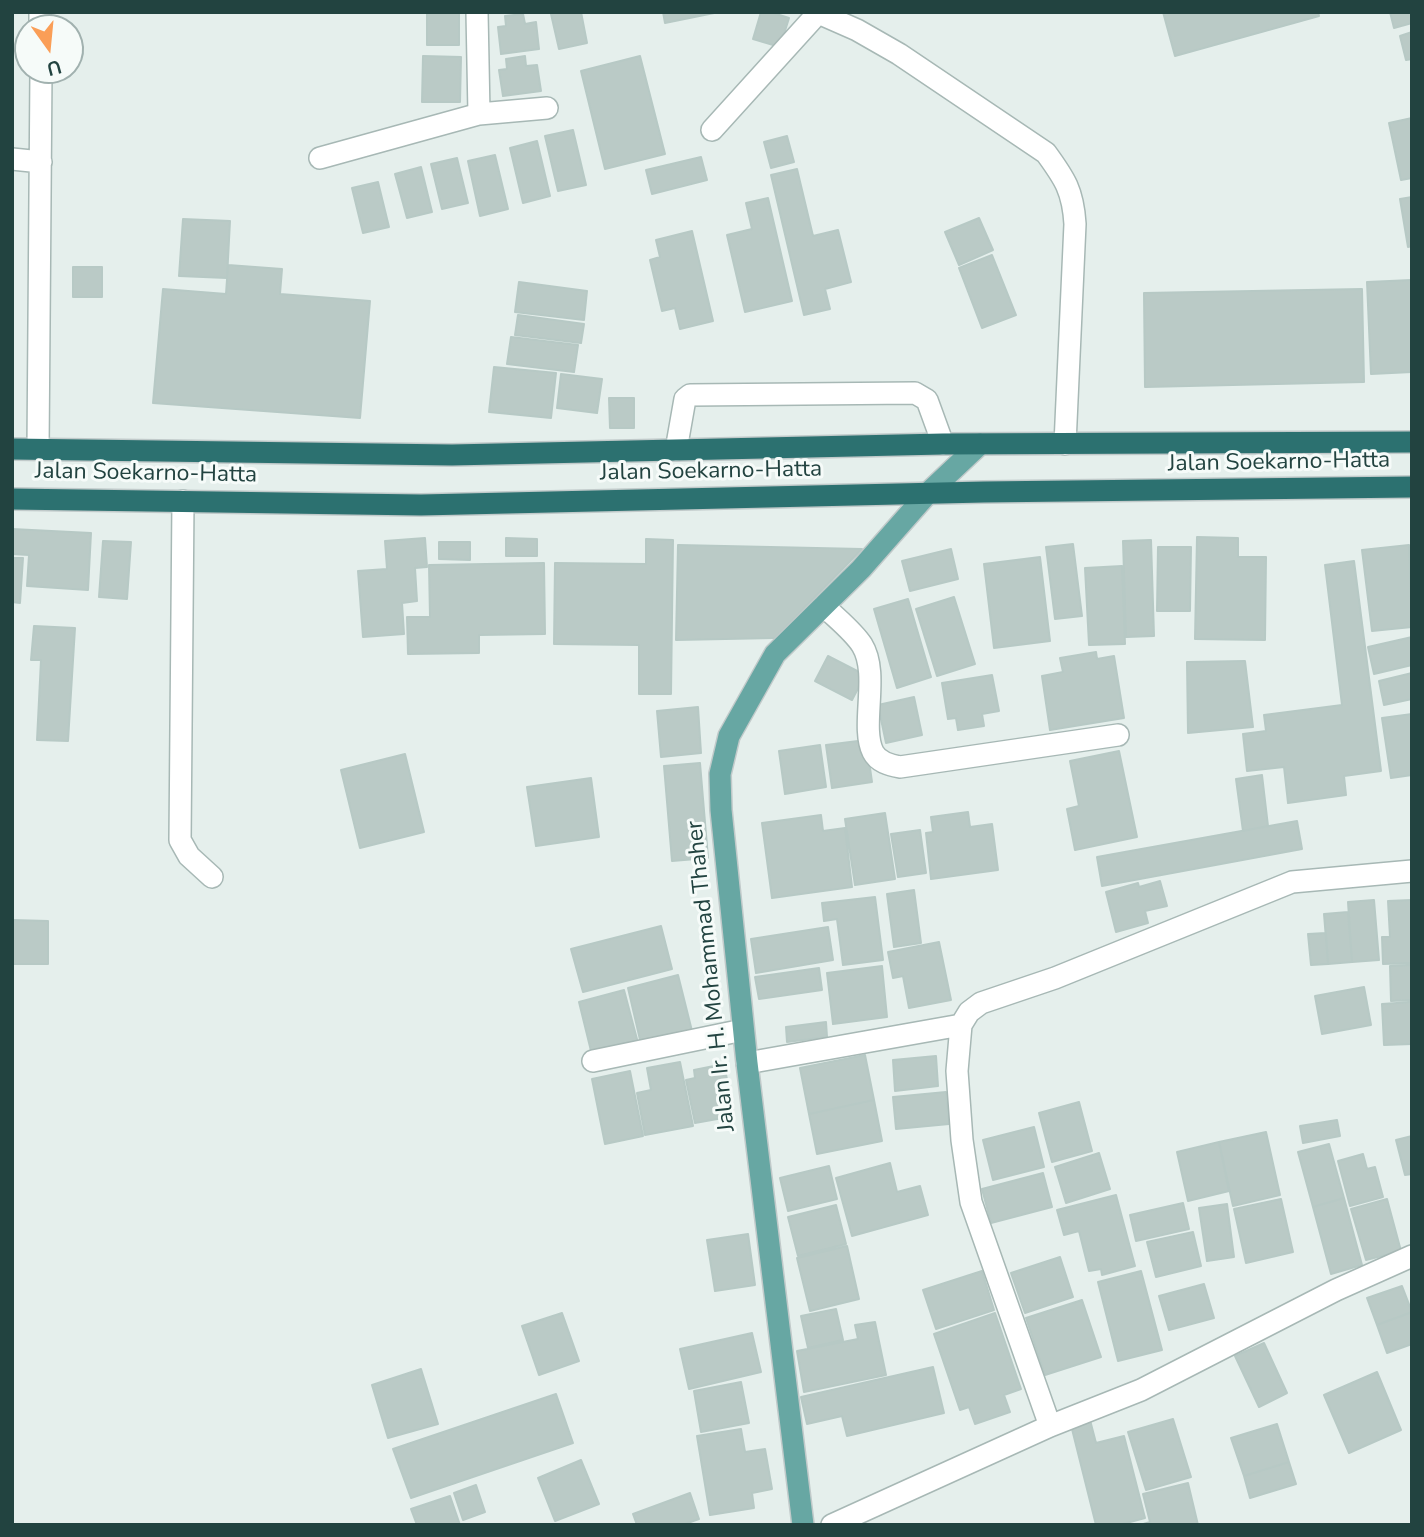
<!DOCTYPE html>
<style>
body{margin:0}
#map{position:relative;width:1424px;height:1537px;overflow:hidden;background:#e5efec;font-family:"Nunito Sans",sans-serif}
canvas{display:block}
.frame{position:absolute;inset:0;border:14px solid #224340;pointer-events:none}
.north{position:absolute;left:14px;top:14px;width:70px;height:70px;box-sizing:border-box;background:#f6fbf9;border:2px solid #a1b1af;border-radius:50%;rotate:165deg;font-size:19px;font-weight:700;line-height:28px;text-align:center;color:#224340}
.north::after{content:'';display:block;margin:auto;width:24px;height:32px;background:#fa9e57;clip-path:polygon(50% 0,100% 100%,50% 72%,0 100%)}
</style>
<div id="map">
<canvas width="1424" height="1537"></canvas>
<div class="frame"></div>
<div class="north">U</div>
</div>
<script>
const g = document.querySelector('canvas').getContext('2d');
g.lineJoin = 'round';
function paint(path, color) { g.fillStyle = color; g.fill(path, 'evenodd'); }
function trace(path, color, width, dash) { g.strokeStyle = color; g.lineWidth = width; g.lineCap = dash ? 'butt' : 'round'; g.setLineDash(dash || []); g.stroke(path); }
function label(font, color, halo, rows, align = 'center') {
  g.font = font + ' "Nunito Sans",sans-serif'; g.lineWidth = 6; g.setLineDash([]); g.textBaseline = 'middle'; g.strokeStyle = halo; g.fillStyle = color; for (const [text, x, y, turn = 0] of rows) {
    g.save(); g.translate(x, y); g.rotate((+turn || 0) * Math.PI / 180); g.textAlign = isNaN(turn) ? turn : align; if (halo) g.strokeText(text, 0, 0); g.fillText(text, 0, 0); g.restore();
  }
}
const building = new Path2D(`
 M 427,12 L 459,12 L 459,45 L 427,45 Z
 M 558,12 L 581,12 L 587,43 L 559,49 L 551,14 Z
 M 663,12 L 719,12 L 665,23 Z
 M 761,12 L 770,12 L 789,18 L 780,47 L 753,39 Z
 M 1163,12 L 1318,12 L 1319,16 L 1175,56 Z
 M 1390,12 L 1412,12 L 1412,23 L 1394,28 Z
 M 523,14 L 525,24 L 536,22 L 539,49 L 501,54 L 498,27 L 506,26 L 505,16 Z
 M 1412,32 L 1412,59 L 1406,60 L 1400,36 Z
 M 423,56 L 461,57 L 460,102 L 422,102 Z
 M 525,56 L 526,66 L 537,65 L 541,91 L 503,96 L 499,70 L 507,69 L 506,59 Z
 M 640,56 L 665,154 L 605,169 L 581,71 Z
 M 1412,118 L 1412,178 L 1401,180 L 1389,123 Z
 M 573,130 L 586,185 L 558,191 L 545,136 Z
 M 787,136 L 794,162 L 771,168 L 764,142 Z
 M 537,141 L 550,196 L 523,203 L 510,148 Z
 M 495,155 L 508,209 L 480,216 L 468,161 Z
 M 701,157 L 707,180 L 652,194 L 646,170 Z
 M 457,158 L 468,203 L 442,209 L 431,164 Z
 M 421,167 L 432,212 L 407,218 L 395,174 Z
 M 797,169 L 813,236 L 838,230 L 851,282 L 825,289 L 830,309 L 804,315 L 771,175 Z
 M 378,182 L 389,227 L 363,233 L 352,188 Z
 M 1412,197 L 1412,246 L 1408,247 L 1400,199 Z
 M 768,198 L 792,301 L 745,312 L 727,235 L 752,229 L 746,203 Z
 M 979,218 L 993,250 L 959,265 L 945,232 Z
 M 183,219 L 230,221 L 227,278 L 179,276 Z
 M 692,231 L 713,321 L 680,329 L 675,308 L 662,311 L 650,260 L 660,257 L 656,240 Z
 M 992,255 L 1016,315 L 982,328 L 959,268 Z
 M 228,265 L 282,269 L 280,294 L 370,301 L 360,418 L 153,403 L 163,289 L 226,294 Z
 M 73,267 L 102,267 L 102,297 L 73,297 Z
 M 1412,280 L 1412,372 L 1371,374 L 1367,282 Z
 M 519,282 L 587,291 L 584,320 L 515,312 Z
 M 1362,289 L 1364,382 L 1145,387 L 1144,293 Z
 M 518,315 L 584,324 L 581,343 L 515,335 Z
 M 511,337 L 578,345 L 574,372 L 507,364 Z
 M 494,367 L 556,373 L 551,418 L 489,412 Z
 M 561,374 L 602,379 L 597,413 L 557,408 Z
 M 609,398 L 634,398 L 634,428 L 610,428 Z
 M 12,529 L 91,533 L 88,590 L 27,586 L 29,555 L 12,554 Z
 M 1197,537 L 1238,538 L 1238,557 L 1266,557 L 1265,640 L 1195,639 Z
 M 425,538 L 427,567 L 415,568 L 417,601 L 402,603 L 404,634 L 363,637 L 358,571 L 387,569 L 385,541 Z
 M 506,538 L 537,539 L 537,556 L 506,556 Z
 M 646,539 L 673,540 L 671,694 L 639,694 L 639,645 L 554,644 L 555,563 L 646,564 Z
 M 1151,540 L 1154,636 L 1126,637 L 1123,541 Z
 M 103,541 L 131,542 L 127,599 L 99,597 Z
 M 439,542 L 470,542 L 470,560 L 439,559 Z
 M 1073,544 L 1082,616 L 1055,619 L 1046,547 Z
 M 678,545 L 862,549 L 775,638 L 676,640 Z
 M 1409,545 L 1412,627 L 1372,631 L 1362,550 Z
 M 1158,547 L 1191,547 L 1190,611 L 1157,611 Z
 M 951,549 L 958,579 L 910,591 L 902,561 Z
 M 1040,557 L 1050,641 L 994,648 L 984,564 Z
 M 12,558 L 23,558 L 20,603 L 12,602 Z
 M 1354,561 L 1381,771 L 1344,776 L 1346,795 L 1288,803 L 1284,767 L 1247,771 L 1243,734 L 1266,731 L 1264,715 L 1342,705 L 1325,565 Z
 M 544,563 L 545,634 L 479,635 L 479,653 L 408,654 L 407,617 L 430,617 L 429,565 Z
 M 1122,566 L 1125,644 L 1089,645 L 1085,568 Z
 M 954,597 L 975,664 L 937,676 L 916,609 Z
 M 908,599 L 931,677 L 897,688 L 874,609 Z
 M 34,626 L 75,628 L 68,741 L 37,740 L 41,660 L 31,660 Z
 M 1412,637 L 1412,665 L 1374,674 L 1368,647 Z
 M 1096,652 L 1097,659 L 1114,656 L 1124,718 L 1050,730 L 1042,676 L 1063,672 L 1060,658 Z
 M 828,656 L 865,675 L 852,700 L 815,681 Z
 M 1245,661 L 1253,727 L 1188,733 L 1187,662 Z
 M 1412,673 L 1412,699 L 1384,705 L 1379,681 Z
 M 992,675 L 999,711 L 982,714 L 984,726 L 958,730 L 956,718 L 948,719 L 942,683 Z
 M 914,697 L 922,735 L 886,743 L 878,705 Z
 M 698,707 L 701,753 L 661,757 L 657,711 Z
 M 1412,714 L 1412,775 L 1391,778 L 1382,718 Z
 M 866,740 L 872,782 L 832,788 L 826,745 Z
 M 820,745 L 826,787 L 785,794 L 779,751 Z
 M 1119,751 L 1137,837 L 1075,850 L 1067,809 L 1079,806 L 1070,761 Z
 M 405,754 L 424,832 L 360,848 L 341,770 Z
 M 700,763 L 708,858 L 672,861 L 664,766 Z
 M 1262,775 L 1268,826 L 1243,831 L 1236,779 Z
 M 591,778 L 599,837 L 536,846 L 527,787 Z
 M 968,812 L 970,827 L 992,824 L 998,870 L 931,879 L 926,833 L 933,832 L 931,817 Z
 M 885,813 L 895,879 L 855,885 L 845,819 Z
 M 821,815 L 823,831 L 845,828 L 852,887 L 772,898 L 762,823 Z
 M 1297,821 L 1302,849 L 1102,886 L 1097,857 Z
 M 920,830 L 926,873 L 898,877 L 891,834 Z
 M 1160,881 L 1167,906 L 1145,911 L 1148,923 L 1116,932 L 1106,892 L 1138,883 L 1139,887 Z
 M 914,890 L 921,943 L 894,947 L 887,894 Z
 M 875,897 L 883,960 L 843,965 L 837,919 L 824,921 L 822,903 Z
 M 1374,900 L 1379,960 L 1352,962 L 1348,902 Z
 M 1412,900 L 1412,963 L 1383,964 L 1382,937 L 1390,937 L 1388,901 Z
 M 1348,912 L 1352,962 L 1328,964 L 1324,914 Z
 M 12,920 L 48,921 L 48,964 L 12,964 Z
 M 661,926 L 672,969 L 583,992 L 571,949 Z
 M 828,927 L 833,960 L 756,973 L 751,939 Z
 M 1326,933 L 1328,964 L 1311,965 L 1308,934 Z
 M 939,942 L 951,1000 L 909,1008 L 903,976 L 893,978 L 888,952 Z
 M 1412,965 L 1412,1000 L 1391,1001 L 1390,966 Z
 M 882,966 L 887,1017 L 833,1024 L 827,973 Z
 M 819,968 L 822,990 L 759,999 L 755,977 Z
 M 678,975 L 692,1031 L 641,1044 L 628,988 Z
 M 1364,987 L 1371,1025 L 1322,1034 L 1315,996 Z
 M 624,990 L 638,1043 L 592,1055 L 579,1002 Z
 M 1412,1002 L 1412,1044 L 1384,1045 L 1382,1004 Z
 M 826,1022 L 827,1037 L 787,1042 L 786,1027 Z
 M 865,1055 L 874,1100 L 809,1114 L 800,1068 Z
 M 936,1056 L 938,1086 L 895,1091 L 893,1060 Z
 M 680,1062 L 693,1126 L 645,1135 L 637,1093 L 651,1090 L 647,1068 Z
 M 724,1064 L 734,1116 L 695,1123 L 686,1080 L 695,1078 L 694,1070 Z
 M 630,1071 L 643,1136 L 605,1144 L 592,1079 Z
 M 946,1092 L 949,1124 L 896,1129 L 893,1097 Z
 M 874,1100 L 882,1141 L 817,1154 L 809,1114 Z
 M 1079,1102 L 1092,1151 L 1052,1162 L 1039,1113 Z
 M 1337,1120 L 1340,1136 L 1303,1143 L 1300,1126 Z
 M 1034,1127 L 1044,1167 L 993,1180 L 983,1140 Z
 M 1266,1132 L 1280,1195 L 1233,1206 L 1219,1142 Z
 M 1412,1136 L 1412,1174 L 1405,1175 L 1396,1140 Z
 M 1219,1142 L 1229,1191 L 1188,1201 L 1177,1152 Z
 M 1329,1144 L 1344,1198 L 1313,1207 L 1298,1152 Z
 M 1099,1153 L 1110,1189 L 1066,1203 L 1055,1167 Z
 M 1363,1154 L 1367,1169 L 1375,1167 L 1383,1197 L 1350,1206 L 1338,1161 Z
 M 890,1163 L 897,1192 L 920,1186 L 928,1215 L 852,1236 L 836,1178 Z
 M 829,1166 L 837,1199 L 788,1211 L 780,1178 Z
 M 1043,1173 L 1052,1207 L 991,1223 L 982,1189 Z
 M 1116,1195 L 1135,1266 L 1102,1275 L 1101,1269 L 1089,1271 L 1079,1231 L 1064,1235 L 1057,1210 Z
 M 1344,1198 L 1362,1265 L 1331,1274 L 1313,1207 Z
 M 1281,1199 L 1293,1252 L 1246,1263 L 1234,1209 Z
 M 1387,1199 L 1401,1251 L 1366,1260 L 1351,1209 Z
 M 1183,1203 L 1189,1229 L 1136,1241 L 1130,1215 Z
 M 1227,1204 L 1234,1257 L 1207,1261 L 1199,1208 Z
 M 836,1205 L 846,1244 L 798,1256 L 788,1217 Z
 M 1193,1232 L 1201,1266 L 1156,1277 L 1147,1242 Z
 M 748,1234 L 755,1285 L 715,1291 L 707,1240 Z
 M 847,1246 L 859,1299 L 810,1311 L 797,1258 Z
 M 1060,1257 L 1073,1297 L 1025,1313 L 1011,1273 Z
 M 982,1271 L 994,1310 L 936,1329 L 923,1290 Z
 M 1141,1271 L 1162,1350 L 1118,1361 L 1098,1282 Z
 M 1204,1284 L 1214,1318 L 1169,1330 L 1159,1296 Z
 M 1402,1286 L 1412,1312 L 1377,1325 L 1367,1298 Z
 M 1082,1300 L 1101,1357 L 1045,1375 L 1026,1318 Z
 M 836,1309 L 843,1340 L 808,1348 L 801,1316 Z
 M 1412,1312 L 1412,1344 L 1387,1353 L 1377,1325 Z
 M 562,1313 L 579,1361 L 539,1375 L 522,1326 Z
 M 995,1313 L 1021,1389 L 1004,1395 L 1010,1412 L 975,1424 L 969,1407 L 960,1410 L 934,1334 Z
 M 875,1322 L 886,1375 L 804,1392 L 797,1351 L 858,1339 L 855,1325 Z
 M 752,1333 L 761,1372 L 689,1389 L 680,1349 Z
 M 1264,1343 L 1287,1393 L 1259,1407 L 1235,1356 Z
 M 933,1367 L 944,1413 L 847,1436 L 842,1416 L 807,1424 L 801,1397 Z
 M 421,1369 L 438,1424 L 388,1438 L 372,1385 Z
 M 1377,1372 L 1401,1430 L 1349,1453 L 1324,1395 Z
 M 741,1382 L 749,1423 L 701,1432 L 694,1391 Z
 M 556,1394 L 573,1443 L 411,1498 L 393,1449 Z
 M 1173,1419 L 1191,1477 L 1146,1490 L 1128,1432 Z
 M 1090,1420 L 1096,1443 L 1124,1436 L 1145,1518 L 1119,1525 L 1096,1525 L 1071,1425 Z
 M 1277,1424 L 1289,1462 L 1244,1476 L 1231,1438 Z
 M 741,1429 L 745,1452 L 765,1449 L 772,1489 L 752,1493 L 754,1508 L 710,1515 L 697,1436 Z
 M 581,1460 L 599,1504 L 555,1521 L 538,1478 Z
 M 1289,1462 L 1296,1484 L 1250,1498 L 1244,1476 Z
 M 1188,1483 L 1198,1525 L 1140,1525 L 1150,1522 L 1143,1494 Z
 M 476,1485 L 485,1512 L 463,1520 L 454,1493 Z
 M 690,1493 L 699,1519 L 682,1525 L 637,1525 L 633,1514 Z
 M 450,1496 L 460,1525 L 417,1525 L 411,1509 Z`);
paint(building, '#bacac6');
trace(building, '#b7c9c5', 2);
const minor = new Path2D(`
 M 40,12 L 40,28
 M 477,12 L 479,114
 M 816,12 L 857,30 L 899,54 L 1046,153 C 1065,179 1073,191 1075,224 L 1065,444
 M 712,130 L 818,13
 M 320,158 L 479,114 L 547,108
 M 12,159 L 41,162
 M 38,449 L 41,70
 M 676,450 L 685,399 L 690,395 L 915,393 L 927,400 L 943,444
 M 183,501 L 180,840 L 189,856 L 212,877
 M 824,606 C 836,618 853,631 862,645 C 880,674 860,726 873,752 C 878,762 889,765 900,767 L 1118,735
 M 593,1061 L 743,1030
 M 747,1063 L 961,1025
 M 1050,1426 L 971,1202 L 962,1140 L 957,1071 L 961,1025 L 969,1012 L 981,1003 L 1055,978 L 1292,882 L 1412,871
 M 832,1525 L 1050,1426 L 1141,1390 L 1336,1290 L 1412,1256`);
const major = new Path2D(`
 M 803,1525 L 747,1063 L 721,810 L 720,774 L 729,736 L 775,654 L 861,569 L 927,494 L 980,444`);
const highway = new Path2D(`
 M 12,449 L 452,455 L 943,444 L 1412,442
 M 12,499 L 421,505 L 984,492 L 1412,487`);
trace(minor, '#a7b8b5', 24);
trace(major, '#c1caca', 24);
trace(highway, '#c1caca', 24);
trace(minor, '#fff', 21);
trace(major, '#67a7a3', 21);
trace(highway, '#2c7170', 21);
label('23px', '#224340', '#f6fbf9', [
 ["Jalan Soekarno-Hatta",1279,463,-1],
 ["Jalan Soekarno-Hatta",711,472,-1],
 ["Jalan Soekarno-Hatta",146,474,1],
 ["Jalan Ir. H. Mohammad Thaher",712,976,-96]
]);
</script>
